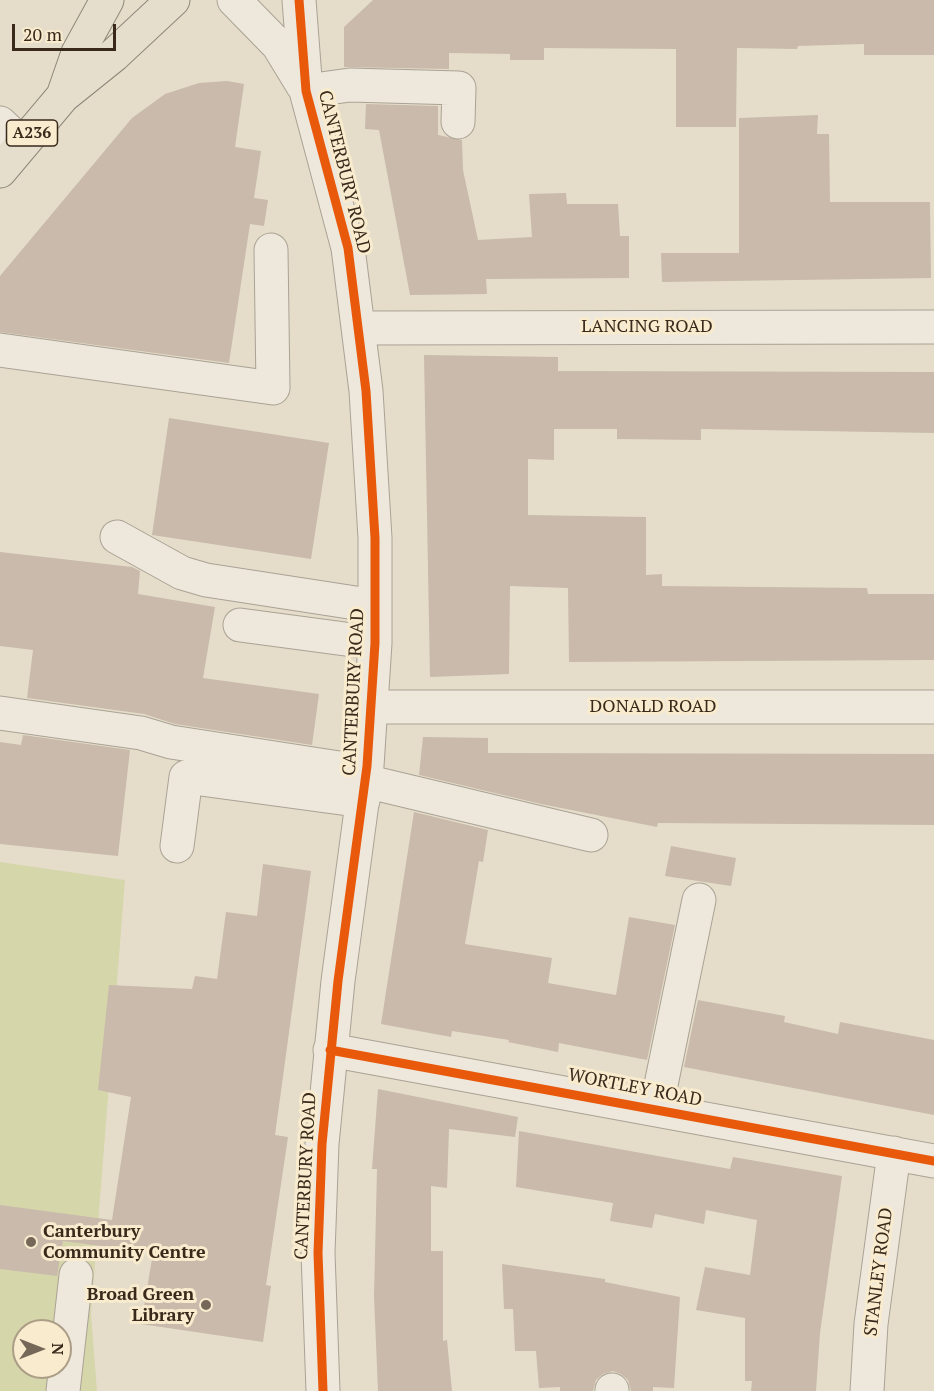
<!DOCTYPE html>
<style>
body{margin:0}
#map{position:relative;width:934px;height:1391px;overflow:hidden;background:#e5ddca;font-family:"PT Serif",serif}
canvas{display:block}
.north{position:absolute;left:12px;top:1319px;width:60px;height:60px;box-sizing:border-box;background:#f8ebce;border:2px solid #ac9d86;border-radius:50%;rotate:90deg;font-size:16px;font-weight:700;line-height:24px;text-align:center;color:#39291b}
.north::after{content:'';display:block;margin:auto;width:21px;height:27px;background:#756858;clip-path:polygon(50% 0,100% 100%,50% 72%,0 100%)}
.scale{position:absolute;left:12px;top:24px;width:104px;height:27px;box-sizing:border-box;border:3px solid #39291b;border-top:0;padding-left:8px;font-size:18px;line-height:21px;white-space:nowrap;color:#39291b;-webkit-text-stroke:4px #f8ebce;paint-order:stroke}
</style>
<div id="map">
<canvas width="934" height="1391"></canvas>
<div class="north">N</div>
<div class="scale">20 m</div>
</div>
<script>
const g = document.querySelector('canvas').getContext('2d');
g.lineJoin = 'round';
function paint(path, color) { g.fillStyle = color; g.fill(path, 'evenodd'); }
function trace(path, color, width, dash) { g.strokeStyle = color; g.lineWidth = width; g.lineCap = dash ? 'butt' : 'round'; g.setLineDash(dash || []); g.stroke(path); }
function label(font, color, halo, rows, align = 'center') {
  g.font = font + ' "PT Serif",serif'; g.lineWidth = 6; g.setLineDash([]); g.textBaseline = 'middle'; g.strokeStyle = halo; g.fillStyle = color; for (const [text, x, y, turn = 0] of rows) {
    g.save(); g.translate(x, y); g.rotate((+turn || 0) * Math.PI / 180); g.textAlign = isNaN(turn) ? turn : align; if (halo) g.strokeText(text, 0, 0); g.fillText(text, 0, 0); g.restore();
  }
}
paint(new Path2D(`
 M 0,862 L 125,880 L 91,1314 L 97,1391 L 0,1391 ZM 24,1331 L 60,1331 L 60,1367 L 24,1367 Z`), '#d6d6ab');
paint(new Path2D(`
 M 373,0 L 934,0 L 934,55 L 864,55 L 864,44 L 798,46 L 797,49 L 737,48 L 736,127 L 676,127 L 676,49 L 544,48 L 544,60 L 510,60 L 510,54 L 449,53 L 449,69 L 344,67 L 344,27 Z
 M 227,81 L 244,84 L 235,147 L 261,151 L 254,198 L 268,200 L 264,226 L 250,224 L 229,363 L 0,332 L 0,276 L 132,118 L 165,94 L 199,83 Z
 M 366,104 L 438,106 L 438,135 L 462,140 L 463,170 L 478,240 L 532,237 L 529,194 L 566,193 L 567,204 L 618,204 L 620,236 L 629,236 L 629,278 L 486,279 L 487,294 L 410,295 L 379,130 L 365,129 Z
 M 818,115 L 817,134 L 829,134 L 830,202 L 930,202 L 931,278 L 662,282 L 661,253 L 739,253 L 739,118 Z
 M 424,355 L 558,357 L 558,371 L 934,372 L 934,433 L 701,429 L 701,440 L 617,439 L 617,429 L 554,429 L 554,460 L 528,459 L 528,515 L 646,517 L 646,575 L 662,574 L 662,586 L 867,588 L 868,594 L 934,594 L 934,660 L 569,662 L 568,588 L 510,586 L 509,674 L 430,677 Z
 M 169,418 L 329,443 L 311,559 L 152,535 Z
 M 0,552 L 132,567 L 140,571 L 138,594 L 215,607 L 203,678 L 319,694 L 312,745 L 175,724 L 144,714 L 27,698 L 33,650 L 0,646 Z
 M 23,735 L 130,750 L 118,856 L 0,844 L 0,742 L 21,745 Z
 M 423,737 L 488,738 L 488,753 L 934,754 L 934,825 L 658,823 L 657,827 L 541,804 L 419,775 Z
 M 414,812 L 488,830 L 483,862 L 479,861 L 465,944 L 552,958 L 548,983 L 616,995 L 629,917 L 675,925 L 647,1060 L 559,1043 L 558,1052 L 508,1042 L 509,1040 L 452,1031 L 451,1037 L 381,1024 Z
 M 671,846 L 736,858 L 731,886 L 665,876 Z
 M 263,864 L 311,871 L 275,1135 L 288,1137 L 266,1285 L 271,1286 L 263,1342 L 141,1324 L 153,1253 L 63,1241 L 57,1276 L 0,1269 L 0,1205 L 112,1220 L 131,1097 L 98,1090 L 109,985 L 192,989 L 195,976 L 217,979 L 226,912 L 257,916 Z
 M 698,1000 L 785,1016 L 784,1022 L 838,1034 L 840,1022 L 934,1040 L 934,1115 L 684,1067 Z
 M 378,1089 L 518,1117 L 515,1137 L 449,1129 L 447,1188 L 431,1186 L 431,1251 L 443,1251 L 443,1341 L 447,1340 L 452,1391 L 378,1391 L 374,1296 L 377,1169 L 372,1169 Z
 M 519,1131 L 730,1169 L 733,1157 L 842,1176 L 820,1333 L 816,1391 L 751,1391 L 752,1381 L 745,1381 L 745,1318 L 696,1310 L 705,1267 L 750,1275 L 757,1220 L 706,1210 L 704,1224 L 655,1214 L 652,1228 L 610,1221 L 613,1203 L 516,1187 Z
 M 502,1264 L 605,1279 L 605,1282 L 680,1297 L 674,1388 L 653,1387 L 653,1391 L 631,1391 L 628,1380 L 621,1374 L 613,1371 L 603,1374 L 596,1380 L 593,1391 L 560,1391 L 560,1387 L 539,1388 L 536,1351 L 515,1351 L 513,1309 L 504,1309 Z`), '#c9baab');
const minor = new Path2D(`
 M 234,0 L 278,45 L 303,86
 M 299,0 L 306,91 L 348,248 L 366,391 L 375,538 L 375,643 L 367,766 L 338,981 L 322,1144 L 318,1253 L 323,1391
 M 306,91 L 350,85 L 459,88 L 458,122
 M 0,123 L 22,144
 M 359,328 L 934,327
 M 0,350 L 273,388 L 271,250
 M 117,537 L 182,573 L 206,580 L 375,606
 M 240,625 L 375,643
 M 371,707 L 934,707
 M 0,713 L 141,733 L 171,742 L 339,768 L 367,766
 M 365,781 L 591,835
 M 177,846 L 186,777 L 363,801
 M 330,1050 L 934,1161
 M 656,1109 L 699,900
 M 612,1390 L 612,1391
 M 63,1391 L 76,1275
 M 867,1391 L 871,1324 L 894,1153`);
const major = new Path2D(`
 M 63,96 L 78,53 L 107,0
 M 0,171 L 63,96 L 114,55 L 173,0`);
trace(minor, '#aaa294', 35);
trace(major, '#8f877a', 35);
trace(minor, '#ede7dc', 33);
trace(major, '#e5decd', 33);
trace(new Path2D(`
 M 299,0 L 306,91 L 348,248 L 366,391 L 375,538 L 375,643 L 367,766 L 338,981 L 322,1144 L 318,1253 L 323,1391
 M 330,1050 L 934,1161`), '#e8590c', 9);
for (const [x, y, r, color] of [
 [31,1242,6,"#756858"],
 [206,1305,6,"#756858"]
]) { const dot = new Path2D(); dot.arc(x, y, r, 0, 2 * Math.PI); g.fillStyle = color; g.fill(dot); trace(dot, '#f8ebce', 2); }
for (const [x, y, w] of [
 [32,133,51]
]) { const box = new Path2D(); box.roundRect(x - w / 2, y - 13, w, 26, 4.5); g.fillStyle = '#f8ebce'; g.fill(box); trace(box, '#39291b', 1.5); }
label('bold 16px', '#39291b', null, [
 ["A236",32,133]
]);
label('18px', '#39291b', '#f8ebce', [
 ["CANTERBURY ROAD",344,172,76],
 ["LANCING ROAD",647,327],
 ["CANTERBURY ROAD",354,692,-87],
 ["DONALD ROAD",653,707],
 ["WORTLEY ROAD",635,1088,11],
 ["CANTERBURY ROAD",306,1176,-87],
 ["STANLEY ROAD",879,1272,-83]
]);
label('bold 18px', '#39291b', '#f8ebce', [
 ["Canterbury",43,1232],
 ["Community Centre",43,1253],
 ["Broad Green",194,1295,"right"],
 ["Library",194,1316,"right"]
], 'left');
</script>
